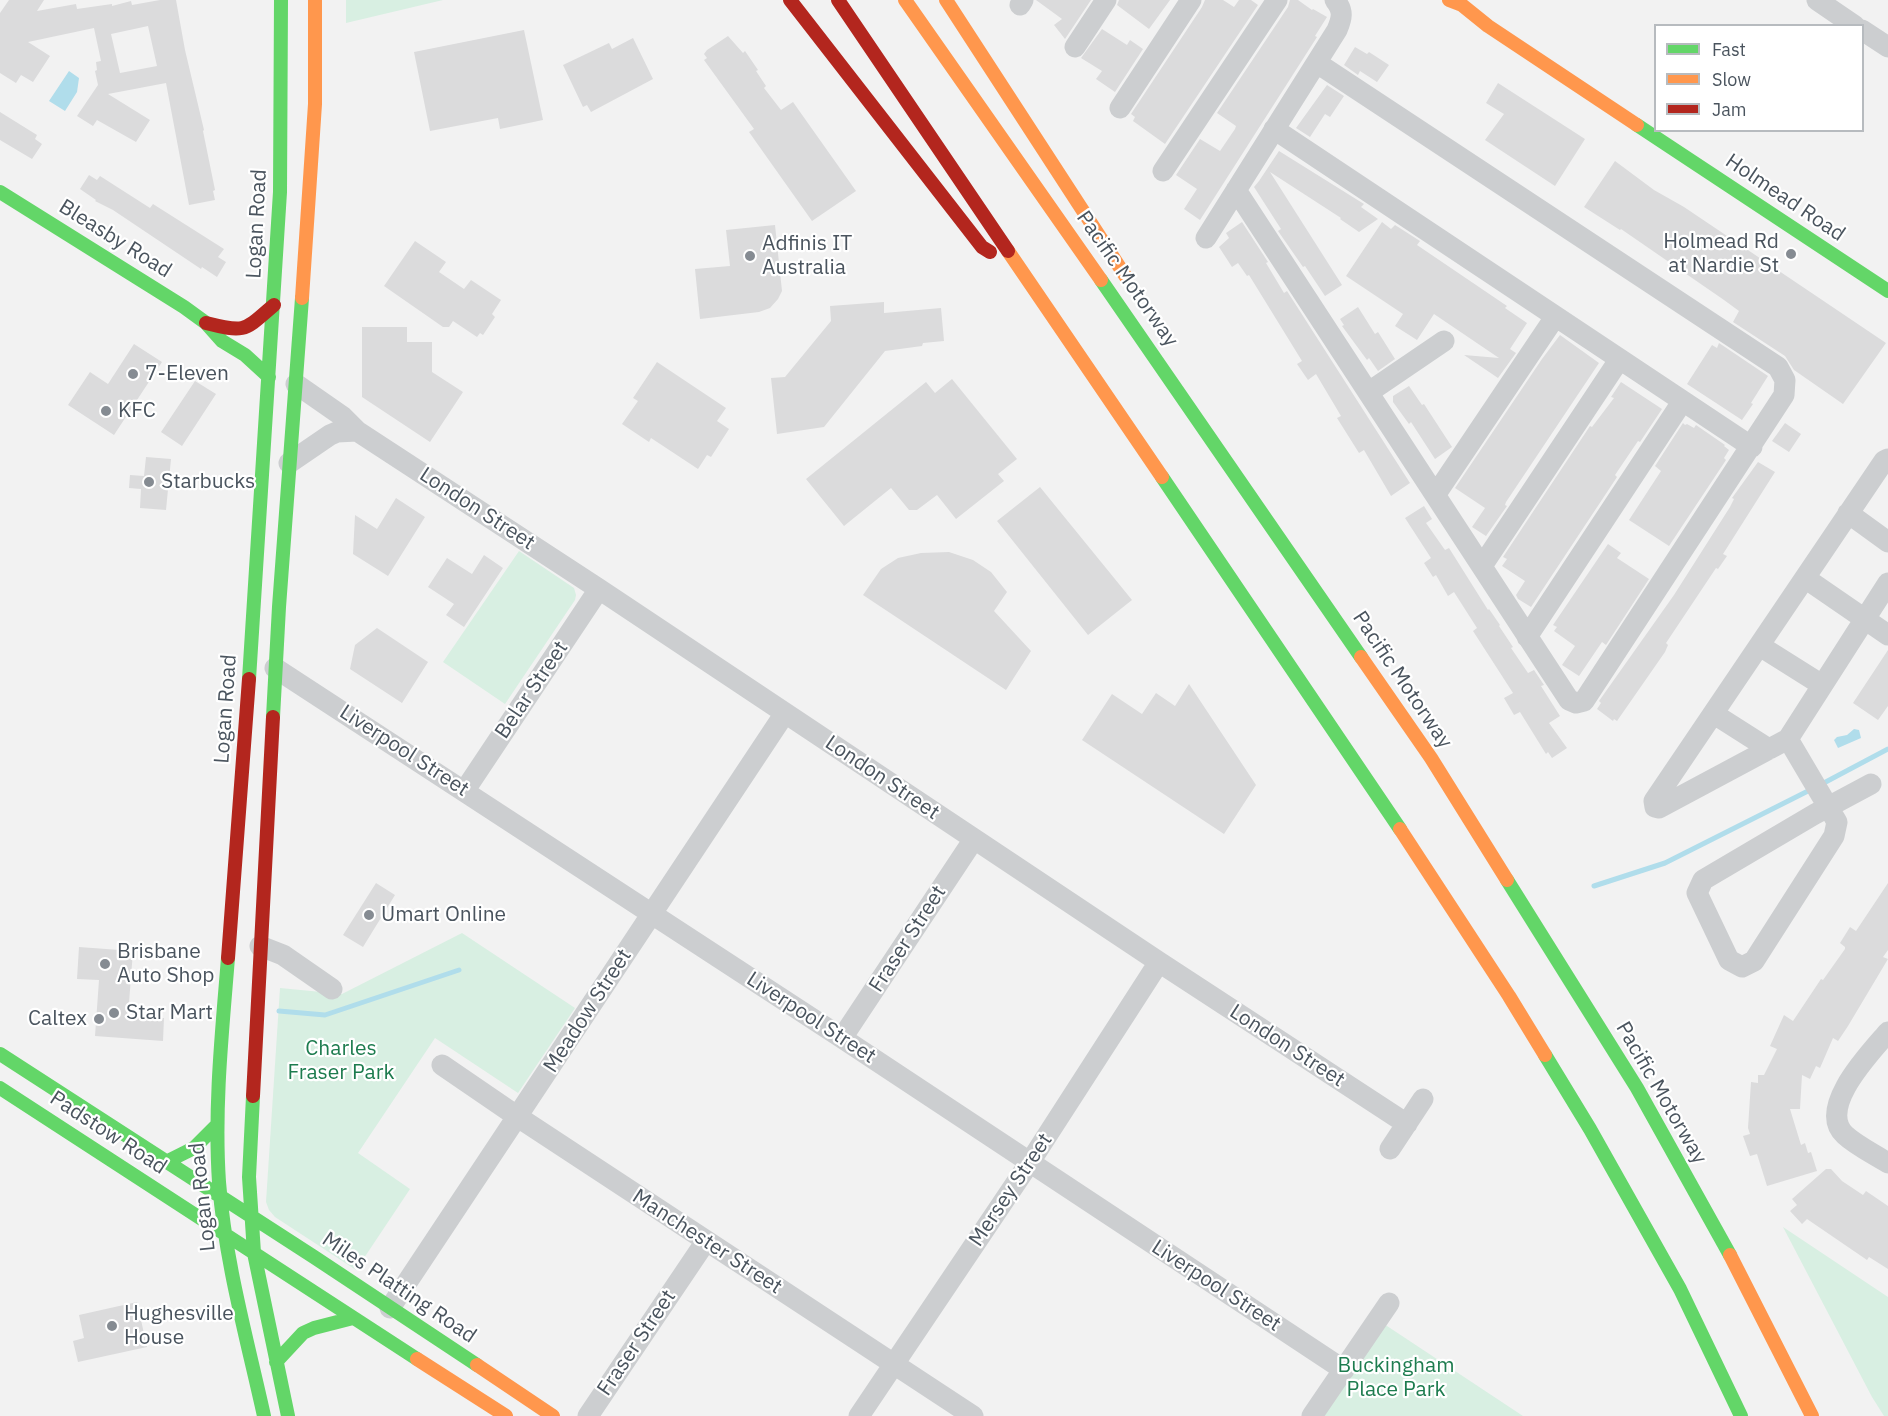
<!DOCTYPE html>
<style>
body{margin:0}
#map{position:relative;width:1888px;height:1416px;overflow:hidden;background:#f2f2f2;font-family:"IBM Plex Sans",sans-serif}
canvas{display:block}
.legend{position:absolute;left:1654px;top:24px;width:210px;height:108px;box-sizing:border-box;background:#fff;border:2px solid #b7bbbf;margin:0;padding:8px 10px;list-style:none;font-size:18px;color:#4a545e}
.legend li{display:flex;align-items:center;gap:12px;height:30px}
.legend b{width:30px;border:2px solid #b7bbbf}
</style>
<div id="map">
<canvas width="1888" height="1416"></canvas>
<ul class="legend">
<li><b style="height:8px;background:#63d668"></b>Fast</li>
<li><b style="height:8px;background:#ff974d"></b>Slow</li>
<li><b style="height:8px;background:#b3261e"></b>Jam</li>
</ul>
</div>
<script>
const g = document.querySelector('canvas').getContext('2d');
g.lineJoin = 'round';
function paint(path, color) { g.fillStyle = color; g.fill(path, 'evenodd'); }
function trace(path, color, width, dash) { g.strokeStyle = color; g.lineWidth = width; g.lineCap = dash ? 'butt' : 'round'; g.setLineDash(dash || []); g.stroke(path); }
function label(font, color, halo, rows, align = 'center') {
  g.font = font + ' "IBM Plex Sans",sans-serif'; g.lineWidth = 4.5; g.setLineDash([]); g.textBaseline = 'middle'; g.strokeStyle = halo; g.fillStyle = color; for (const [text, x, y, turn = 0] of rows) {
    g.save(); g.translate(x, y); g.rotate((+turn || 0) * Math.PI / 180); g.textAlign = isNaN(turn) ? turn : align; if (halo) g.strokeText(text, 0, 0); g.fillText(text, 0, 0); g.restore();
  }
}
paint(new Path2D(`
 M 346,0 L 443,0 L 346,23 Z
 M 519,551 L 574,588 L 576,595 L 575,600 L 505,704 L 443,662 Z
 M 462,933 L 575,1008 L 518,1093 L 435,1038 L 358,1153 L 410,1189 L 356,1270 L 275,1217 L 269,1210 L 266,1202 L 280,988 L 342,994 Z
 M 1783,1227 L 1888,1297 L 1888,1416 L 1884,1416 L 1872,1397 Z
 M 1384,1324 L 1523,1416 L 1322,1416 Z`), '#d8efe2');
paint(new Path2D(`
 M 69,71 L 79,78 L 77,92 L 65,111 L 49,101 Z
 M 1854,729 L 1859,730 L 1861,738 L 1838,748 L 1834,740 L 1837,737 L 1847,735 Z`), '#b0ddeb');
trace(new Path2D(`
 M 1820,785 L 1888,749
 M 1594,886 L 1665,863 L 1812,789
 M 279,1011 L 325,1015 L 459,970`), '#b0ddeb', 5);
paint(new Path2D(`
 M 9,0 L 44,0 L 37,11 L 76,4 L 77,9 L 112,4 L 112,6 L 131,1 L 132,5 L 160,0 L 176,0 L 185,50 L 204,130 L 203,131 L 215,190 L 213,191 L 215,200 L 189,205 L 166,83 L 108,94 L 150,120 L 136,142 L 97,120 L 93,126 L 77,116 L 98,85 L 95,71 L 97,70 L 96,62 L 101,61 L 94,28 L 28,42 L 50,56 L 33,82 L 21,75 L 16,83 L 0,73 L 0,13 ZM 148,26 L 157,66 L 120,73 L 111,34 Z
 M 1036,0 L 1091,0 L 1065,39 L 1054,25 L 1062,19 Z
 M 1119,0 L 1170,0 L 1149,29 L 1117,5 Z
 M 1205,0 L 1223,0 L 1234,7 L 1239,0 L 1251,0 L 1258,5 L 1165,144 L 1133,121 L 1135,117 L 1131,114 L 1202,7 Z
 M 1290,0 L 1298,0 L 1312,10 L 1313,9 L 1327,17 L 1315,36 L 1317,37 L 1200,220 L 1184,209 L 1197,189 L 1176,175 L 1200,139 L 1220,151 L 1235,129 L 1236,126 L 1217,113 L 1288,7 Z
 M 1102,29 L 1127,45 L 1130,40 L 1143,49 L 1115,92 L 1096,79 L 1102,71 L 1081,58 Z
 M 524,30 L 543,120 L 500,129 L 498,118 L 430,131 L 414,52 Z
 M 728,36 L 743,53 L 745,51 L 758,70 L 756,71 L 766,86 L 764,88 L 781,110 L 793,102 L 856,191 L 812,221 L 749,132 L 754,129 L 704,60 L 707,58 L 704,54 L 707,50 Z
 M 633,38 L 653,79 L 591,112 L 587,105 L 583,107 L 563,65 L 609,43 L 612,49 Z
 M 1355,47 L 1367,54 L 1369,52 L 1389,65 L 1377,82 L 1360,71 L 1358,75 L 1344,65 Z
 M 1498,83 L 1585,139 L 1555,186 L 1485,140 L 1504,114 L 1486,103 Z
 M 1327,85 L 1344,96 L 1330,117 L 1325,114 L 1310,137 L 1296,128 Z
 M 0,112 L 37,135 L 35,139 L 42,144 L 32,159 L 0,140 Z
 M 1279,151 L 1364,204 L 1361,207 L 1378,219 L 1359,232 L 1340,219 L 1341,218 L 1270,172 L 1342,285 L 1325,296 L 1305,266 L 1303,267 L 1278,231 L 1281,229 L 1254,187 L 1259,181 Z
 M 1615,161 L 1654,190 L 1684,207 L 1886,343 L 1843,404 L 1794,370 L 1785,356 L 1733,322 L 1739,311 L 1724,300 L 1621,229 L 1620,230 L 1584,207 Z
 M 89,175 L 97,180 L 100,176 L 150,208 L 153,204 L 224,249 L 218,257 L 226,262 L 217,277 L 202,267 L 201,269 L 113,210 L 95,201 L 96,200 L 80,189 Z
 M 1242,222 L 1268,262 L 1266,263 L 1284,293 L 1287,291 L 1410,483 L 1391,496 L 1364,450 L 1359,453 L 1337,418 L 1341,416 L 1316,374 L 1308,380 L 1297,364 L 1302,361 L 1249,275 L 1247,276 L 1238,263 L 1232,267 L 1219,247 L 1229,238 L 1226,233 Z
 M 1382,222 L 1391,229 L 1395,225 L 1420,241 L 1417,245 L 1507,306 L 1505,308 L 1527,323 L 1510,349 L 1516,353 L 1498,378 L 1464,355 L 1499,358 L 1434,314 L 1417,340 L 1395,326 L 1403,314 L 1346,276 Z
 M 775,225 L 782,291 L 778,299 L 770,308 L 759,312 L 700,319 L 695,269 L 730,266 L 726,230 Z
 M 415,241 L 446,262 L 439,272 L 464,289 L 471,280 L 501,300 L 492,314 L 495,317 L 483,335 L 480,333 L 477,337 L 453,321 L 449,327 L 443,327 L 384,286 Z
 M 884,302 L 884,313 L 941,308 L 944,341 L 923,343 L 922,346 L 885,351 L 824,427 L 777,434 L 771,378 L 785,377 L 831,321 L 830,306 Z
 M 1358,307 L 1375,334 L 1378,332 L 1395,359 L 1378,371 L 1369,358 L 1367,360 L 1342,326 L 1344,325 L 1340,319 Z
 M 362,327 L 407,327 L 407,342 L 432,342 L 432,372 L 463,392 L 430,442 L 362,397 Z
 M 1560,335 L 1599,363 L 1506,502 L 1505,505 L 1507,506 L 1486,536 L 1472,527 L 1485,508 L 1455,488 L 1542,359 Z
 M 1719,343 L 1768,376 L 1751,403 L 1753,404 L 1742,420 L 1687,384 L 1712,345 L 1717,348 Z
 M 134,344 L 162,362 L 114,435 L 68,405 L 90,372 L 108,384 Z
 M 657,362 L 726,408 L 717,421 L 729,429 L 711,457 L 707,455 L 698,469 L 651,438 L 649,442 L 622,424 L 638,401 L 633,398 Z
 M 952,379 L 1017,459 L 998,474 L 1004,481 L 956,519 L 937,495 L 917,510 L 909,510 L 891,488 L 844,526 L 806,479 L 926,382 L 935,393 Z
 M 195,381 L 216,394 L 182,446 L 161,432 Z
 M 1621,382 L 1662,409 L 1640,442 L 1638,441 L 1615,475 L 1617,477 L 1531,607 L 1518,599 L 1516,595 L 1525,581 L 1502,566 L 1507,559 L 1503,557 L 1590,426 L 1592,427 L 1614,398 L 1611,397 Z
 M 1409,386 L 1422,405 L 1424,404 L 1452,447 L 1435,459 L 1411,422 L 1409,424 L 1393,402 L 1393,396 Z
 M 1683,423 L 1685,425 L 1687,424 L 1694,428 L 1696,425 L 1725,445 L 1724,446 L 1729,450 L 1724,458 L 1726,460 L 1669,546 L 1629,520 L 1661,471 L 1655,466 Z
 M 1785,423 L 1801,434 L 1789,452 L 1772,441 Z
 M 146,457 L 171,459 L 166,510 L 140,508 L 141,489 L 129,488 L 130,475 L 144,476 Z
 M 1758,462 L 1775,472 L 1723,554 L 1727,556 L 1718,569 L 1716,568 L 1666,643 L 1668,645 L 1665,652 L 1617,721 L 1614,719 L 1613,721 L 1597,709 L 1601,703 L 1599,701 L 1674,595 L 1730,507 L 1734,499 L 1732,498 Z
 M 1040,487 L 1132,600 L 1088,635 L 997,521 Z
 M 396,498 L 425,517 L 388,576 L 353,554 L 355,515 L 377,529 Z
 M 1424,506 L 1432,519 L 1426,523 L 1445,550 L 1449,548 L 1488,610 L 1489,609 L 1500,625 L 1499,626 L 1513,647 L 1511,648 L 1528,673 L 1534,670 L 1544,685 L 1541,686 L 1560,716 L 1549,723 L 1567,748 L 1552,758 L 1548,752 L 1546,754 L 1520,712 L 1514,715 L 1504,698 L 1513,693 L 1473,631 L 1477,628 L 1454,592 L 1448,596 L 1436,575 L 1433,577 L 1424,563 L 1431,558 L 1405,518 Z
 M 1608,544 L 1621,553 L 1617,558 L 1649,579 L 1606,645 L 1602,642 L 1579,676 L 1562,665 L 1575,646 L 1554,631 L 1557,627 L 1553,625 Z
 M 949,552 L 973,560 L 991,572 L 1007,592 L 994,611 L 1031,651 L 1006,690 L 863,595 L 881,569 L 898,558 L 921,553 Z
 M 484,555 L 503,568 L 464,627 L 446,615 L 454,604 L 428,587 L 447,558 L 472,574 Z
 M 377,628 L 428,662 L 402,703 L 350,669 L 355,645 Z
 M 1888,650 L 1888,706 L 1878,720 L 1853,703 Z
 M 1189,684 L 1256,785 L 1224,834 L 1082,740 L 1112,694 L 1142,714 L 1156,693 L 1175,706 Z
 M 376,883 L 395,895 L 363,947 L 343,935 Z
 M 1888,883 L 1888,950 L 1883,957 L 1888,959 L 1848,1026 L 1838,1041 L 1833,1038 L 1820,1068 L 1816,1066 L 1810,1079 L 1802,1075 L 1800,1109 L 1790,1109 L 1801,1145 L 1805,1143 L 1808,1153 L 1811,1152 L 1817,1171 L 1767,1186 L 1757,1154 L 1750,1156 L 1743,1136 L 1750,1134 L 1748,1128 L 1751,1082 L 1758,1083 L 1758,1075 L 1764,1075 L 1777,1049 L 1770,1046 L 1784,1015 L 1793,1021 L 1821,979 L 1823,980 L 1845,949 L 1845,947 L 1840,943 L 1850,927 L 1856,931 Z
 M 79,947 L 133,951 L 128,1016 L 164,1018 L 163,1041 L 95,1036 L 99,980 L 77,979 Z
 M 1826,1169 L 1831,1169 L 1842,1181 L 1863,1195 L 1866,1191 L 1888,1206 L 1888,1269 L 1869,1257 L 1867,1260 L 1807,1219 L 1802,1224 L 1790,1211 L 1797,1205 L 1792,1199 Z
 M 137,1302 L 147,1347 L 78,1362 L 73,1341 L 84,1338 L 79,1315 Z`), '#dbdbdc');
trace(new Path2D(`
 M 1817,0 L 1855,26
 M 1020,5 L 1023,0
 M 1862,30 L 1888,47
 M 1075,47 L 1106,0
 M 1120,108 L 1191,0
 M 1274,129 L 1752,447
 M 1163,171 L 1277,0
 M 1236,190 L 1569,700 L 1576,703 L 1584,701 L 1784,395 L 1785,380 L 1778,367 L 1317,63
 M 1206,238 L 1337,30 C 1342,18 1344,11 1335,0
 M 296,384 L 342,416 L 357,431 L 599,589 L 1159,962 L 1407,1124
 M 1369,392 L 1444,341
 M 1888,459 L 1884,461 L 1654,801 L 1655,807 L 1659,808 L 1788,739 L 1888,583
 M 289,463 L 330,435 L 337,432 L 357,431
 M 1436,494 L 1555,317
 M 1848,513 L 1888,542
 M 1482,566 L 1619,360
 M 1805,578 L 1888,635
 M 1527,637 L 1682,402
 M 1760,646 L 1822,685
 M 275,668 L 842,1038 L 1344,1370
 M 1714,714 L 1769,749
 M 1788,739 L 1837,822 L 1834,836 L 1754,961 L 1742,967 L 1729,960 L 1697,893 L 1703,880 L 1815,814 L 1871,784
 M 465,790 L 599,589
 M 260,946 L 283,955 L 332,989
 M 1888,1032 C 1871,1052 1816,1108 1845,1135 C 1857,1146 1874,1154 1888,1163
 M 842,1038 L 974,839
 M 442,1065 L 518,1117 L 973,1416
 M 1390,1149 L 1423,1099
 M 390,1308 L 785,713
 M 588,1416 L 706,1241
 M 859,1416 L 1030,1162 L 1159,962
 M 1312,1416 L 1389,1303`), '#ccced0', 21);
trace(new Path2D(`
 M 1637,125 L 1888,291
 M 0,192 L 184,307 L 206,323 L 222,341 L 245,355 L 269,377
 M 1101,280 L 1361,657
 M 1162,477 L 1400,829
 M 249,679 L 280,192 L 281,0
 M 273,717 L 279,607 L 302,298
 M 1507,880 L 1637,1088 L 1730,1255
 M 228,958 C 222,1032 214,1108 219,1182 C 225,1261 247,1339 264,1416
 M 0,1054 L 314,1257 L 477,1365
 M 1545,1055 L 1590,1129 L 1680,1289 L 1741,1416
 M 0,1088 L 417,1359
 M 253,1096 L 249,1177 L 254,1253 L 288,1416
 M 166,1162 L 194,1148 L 217,1125
 M 276,1362 L 303,1333 L 314,1328 L 353,1318`), '#63d668', 14);
trace(new Path2D(`
 M 905,0 L 1101,280
 M 946,0 L 1126,277
 M 1449,0 L 1462,5 L 1488,26 L 1637,125
 M 1008,251 L 1162,477
 M 302,298 L 315,104 L 315,0
 M 1361,657 L 1431,758 L 1507,880
 M 1400,829 L 1509,996 L 1545,1055
 M 1730,1255 L 1812,1416
 M 417,1359 L 506,1416
 M 477,1365 L 553,1416`), '#ff974d', 14);
trace(new Path2D(`
 M 790,0 L 982,247 L 990,252
 M 838,0 L 1008,251
 M 206,323 C 246,333 244,331 274,305
 M 228,958 L 249,679
 M 253,1096 L 273,717`), '#b3261e', 14);
for (const [x, y, r, color] of [
 [1791,254,6,"#858b92"],
 [750,256,6,"#858b92"],
 [133,374,6,"#858b92"],
 [106,411,6,"#858b92"],
 [149,482,6,"#858b92"],
 [369,915,6,"#858b92"],
 [105,964,6,"#858b92"],
 [114,1013,6,"#858b92"],
 [99,1019,6,"#858b92"],
 [112,1326,6,"#858b92"]
]) { const dot = new Path2D(); dot.arc(x, y, r, 0, 2 * Math.PI); g.fillStyle = color; g.fill(dot); trace(dot, '#fff', 2); }
label('21px', '#4a545e', '#fff', [
 ["Holmead Road",1785,198,34],
 ["Logan Road",257,224,-87],
 ["Bleasby Road",115,239,32],
 ["Pacific Motorway",1127,279,55],
 ["London Street",477,509,33],
 ["Pacific Motorway",1402,680,56],
 ["Belar Street",532,690,-56],
 ["Logan Road",226,709,-86],
 ["Liverpool Street",404,751,33],
 ["London Street",882,778,34],
 ["Fraser Street",908,939,-57],
 ["Meadow Street",588,1011,-57],
 ["Liverpool Street",811,1018,33],
 ["London Street",1287,1046,33],
 ["Pacific Motorway",1661,1093,60],
 ["Padstow Road",108,1133,33],
 ["Mersey Street",1011,1190,-56],
 ["Logan Road",203,1197,-96],
 ["Manchester Street",707,1242,33],
 ["Liverpool Street",1216,1286,33],
 ["Miles Platting Road",399,1288,34],
 ["Fraser Street",637,1343,-56]
]);
label('21px', '#4a545e', '#fff', [
 ["Holmead Rd",1779,242,"right"],
 ["at Nardie St",1779,266,"right"],
 ["Adfinis IT",762,244],
 ["Australia",762,268],
 ["7-Eleven",145,374],
 ["KFC",118,411],
 ["Starbucks",161,482],
 ["Umart Online",381,915],
 ["Brisbane",117,952],
 ["Auto Shop",117,976],
 ["Star Mart",126,1013],
 ["Caltex",87,1019,"right"],
 ["Hughesville",124,1314],
 ["House",124,1338]
], 'left');
label('21px', '#1d7c4f', '#fff', [
 ["Charles",341,1049],
 ["Fraser Park",341,1073],
 ["Buckingham",1396,1366],
 ["Place Park",1396,1390]
]);
</script>
